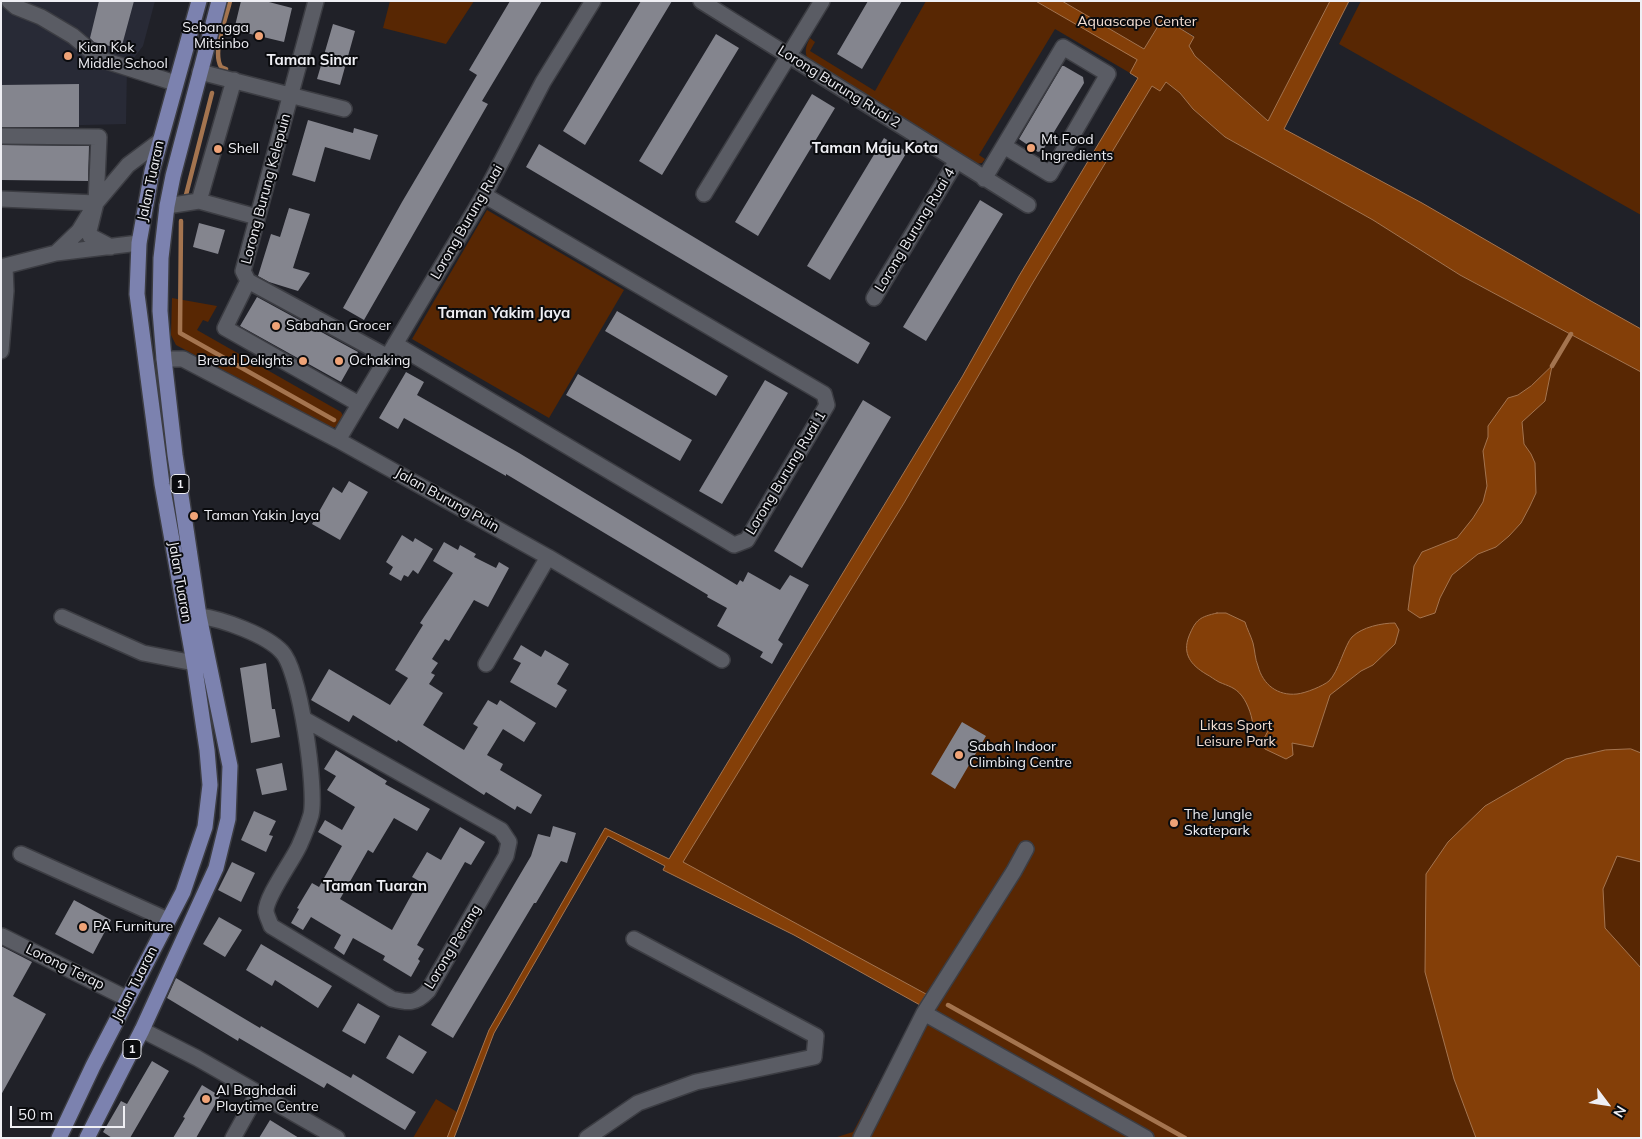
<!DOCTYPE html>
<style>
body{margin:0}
#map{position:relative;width:1642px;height:1139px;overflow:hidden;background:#202128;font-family:Mulish,sans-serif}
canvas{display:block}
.frame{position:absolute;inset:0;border:2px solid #efeff4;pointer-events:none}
.north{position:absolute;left:1582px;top:1079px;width:50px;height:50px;-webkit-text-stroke:4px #0a0b0e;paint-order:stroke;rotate:121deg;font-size:14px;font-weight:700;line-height:20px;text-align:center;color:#efeff4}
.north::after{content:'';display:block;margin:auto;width:18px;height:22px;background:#efeff4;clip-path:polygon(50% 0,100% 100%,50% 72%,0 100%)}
.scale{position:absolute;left:10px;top:1106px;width:115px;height:22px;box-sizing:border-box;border:2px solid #efeff4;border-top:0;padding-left:6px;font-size:15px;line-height:18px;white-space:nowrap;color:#efeff4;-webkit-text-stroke:4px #0a0b0e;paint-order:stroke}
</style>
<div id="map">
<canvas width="1642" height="1139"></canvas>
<div class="frame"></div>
<div class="north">N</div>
<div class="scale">50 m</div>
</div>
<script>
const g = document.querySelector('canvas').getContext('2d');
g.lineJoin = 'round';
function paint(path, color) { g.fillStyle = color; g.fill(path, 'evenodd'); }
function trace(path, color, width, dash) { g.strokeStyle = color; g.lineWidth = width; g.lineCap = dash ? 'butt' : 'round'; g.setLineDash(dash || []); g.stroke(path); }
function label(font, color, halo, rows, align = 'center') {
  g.font = font + ' Mulish,sans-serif'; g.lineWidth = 4; g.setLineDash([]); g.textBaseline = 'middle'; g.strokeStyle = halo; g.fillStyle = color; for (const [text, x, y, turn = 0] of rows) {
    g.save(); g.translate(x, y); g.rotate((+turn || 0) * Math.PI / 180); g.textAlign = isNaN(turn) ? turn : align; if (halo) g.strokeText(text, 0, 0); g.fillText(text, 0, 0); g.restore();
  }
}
paint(new Path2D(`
 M 1,1 L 155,1 L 143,46 L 127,67 L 126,124 L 1,127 Z`), '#282a36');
paint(new Path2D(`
 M 390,1 L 474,1 L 446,44 L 383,28 Z
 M 926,1 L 1036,1 L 1138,60 L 1130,73 L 1055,29 L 979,155 L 985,159 L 982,163 L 975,164 L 808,60 C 804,51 806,46 810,38 L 815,42 L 810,51 L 875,91 Z
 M 1062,1 L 1330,1 L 1268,121 L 1195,56 L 1189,46 L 1194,36 L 1163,18 L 1144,49 Z
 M 1361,1 L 1641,1 L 1641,215 L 1339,44 Z
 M 1165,81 L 1180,93 L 1193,109 L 1225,137 L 1373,220 L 1460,275 L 1641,372 L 1641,1138 L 834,1138 L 853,1132 L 926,994 L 682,863 L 904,503 L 1032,284 L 1152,86 Z
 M 487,210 L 624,290 L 549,418 L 412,339 Z
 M 172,298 L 217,306 L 208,322 L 203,320 L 197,330 L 341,412 L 343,416 L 336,427 L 332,428 L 176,345 L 171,335 Z
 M 436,1099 L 457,1112 L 447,1138 L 413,1138 Z`), '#582703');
const water = new Path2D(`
 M 1036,1 L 1062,1 L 1144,49 L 1163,18 L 1194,37 L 1189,46 L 1195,56 L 1268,121 L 1330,1 L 1349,1 L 1284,129 L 1422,203 L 1591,301 L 1641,329 L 1641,372 L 1460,275 L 1373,220 L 1225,137 L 1193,109 L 1180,93 L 1166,82 L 1160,91 L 1152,86 L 1032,284 L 904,503 L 683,862 L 926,994 L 920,1005 L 794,935 L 663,870 L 665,866 L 608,836 L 494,1033 L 454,1138 L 447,1138 L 489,1030 L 605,828 L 669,859 L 962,377 L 1019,276 L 1138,78 L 1130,73 L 1137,60 Z
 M 1552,366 L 1545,401 L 1522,422 L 1524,444 L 1531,454 L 1535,463 L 1536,493 L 1530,506 L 1521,523 L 1509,536 L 1496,547 L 1478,554 L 1452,575 L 1440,598 L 1435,613 L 1420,618 L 1408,610 L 1414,566 L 1422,552 L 1457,538 L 1473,518 L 1483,502 L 1487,486 L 1483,451 L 1488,437 L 1488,426 L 1508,398 L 1518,395 L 1531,386 Z
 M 1217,613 L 1226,613 L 1245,622 C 1247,629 1251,636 1253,643 C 1255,651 1255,659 1258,666 C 1263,685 1278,696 1297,694 C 1306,693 1323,686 1329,681 C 1338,673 1345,644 1352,637 C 1362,627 1382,623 1395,623 L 1399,630 L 1395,644 L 1373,665 L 1361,671 L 1330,695 L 1313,747 L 1292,743 L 1293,755 L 1286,759 L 1265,749 L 1262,742 L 1268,731 L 1269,726 L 1260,726 L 1253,728 C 1253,718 1248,704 1242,696 C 1235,687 1228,686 1219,682 C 1215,680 1210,676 1206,674 C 1191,665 1182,654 1189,636 C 1196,619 1200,617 1217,613 Z
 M 1631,749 L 1641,753 L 1641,862 L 1617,856 L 1603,889 L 1605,928 L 1641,968 L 1641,1138 L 1476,1138 L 1454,1079 L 1425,972 L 1426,874 L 1448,842 L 1485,806 L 1566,759 L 1605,750 Z`);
paint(water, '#843f08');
trace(water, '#a4744f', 1);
trace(new Path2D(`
 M 226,69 L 221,67 C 212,51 226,19 230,1
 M 186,195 L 212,93
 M 181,221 L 180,333 L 334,420
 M 1552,366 L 1571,334
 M 948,1005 L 1185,1138`), '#a4744f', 4.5);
paint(new Path2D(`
 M 99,1 L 134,1 L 121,49 L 94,42 L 90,38 Z
 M 241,1 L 265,1 L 292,8 L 284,42 L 234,30 Z
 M 510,1 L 542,1 L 482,101 L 488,104 L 364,320 L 343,308 L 402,202 L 477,75 L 469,70 Z
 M 641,1 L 672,1 L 585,145 L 563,131 Z
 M 868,1 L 902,1 L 862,69 L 837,54 Z
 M 333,24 L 355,31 L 340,85 L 317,79 Z
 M 716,34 L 739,48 L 662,175 L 639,161 Z
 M 1062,66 L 1064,66 L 1083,77 L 1084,83 L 1043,150 L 1038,152 L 1019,139 Z
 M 79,84 L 79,127 L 1,127 L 1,85 Z
 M 812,94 L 835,108 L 758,236 L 735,222 Z
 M 308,120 L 353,133 L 354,128 L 378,135 L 370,160 L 325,147 L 315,182 L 292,175 Z
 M 884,138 L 907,152 L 830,280 L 807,266 Z
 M 539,144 L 870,343 L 858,364 L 526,167 Z
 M 1,145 L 89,146 L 88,181 L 1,180 Z
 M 980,200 L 1003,214 L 926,341 L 903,327 Z
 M 289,208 L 310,214 L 293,268 L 310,273 L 298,291 L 269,282 L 258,276 L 271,234 L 280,237 Z
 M 199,223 L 225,230 L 218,254 L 193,247 Z
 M 257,297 L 358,352 L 341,382 L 240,326 Z
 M 617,311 L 728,376 L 716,396 L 605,331 Z
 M 406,372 L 424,382 L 417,395 L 519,453 L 737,585 L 740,580 L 743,582 L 748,572 L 780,590 L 790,575 L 809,585 L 778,640 L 783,644 L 772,664 L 760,657 L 763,652 L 717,626 L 727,608 L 707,597 L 708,595 L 506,474 L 506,476 L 404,418 L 398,429 L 379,418 Z
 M 578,374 L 692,440 L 680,461 L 566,395 Z
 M 765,380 L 788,393 L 722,504 L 699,491 Z
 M 863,400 L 891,417 L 802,568 L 774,551 Z
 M 349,481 L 368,492 L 340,540 L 312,524 L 333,487 L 342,493 Z
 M 402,535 L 413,542 L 415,538 L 433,549 L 418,574 L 413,570 L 408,577 L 404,575 L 401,581 L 389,574 L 393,567 L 386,562 Z
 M 444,542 L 458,550 L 460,545 L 476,554 L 474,557 L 496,568 L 499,562 L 509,568 L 488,607 L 474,600 L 449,641 L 445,639 L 432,659 L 438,663 L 431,673 L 435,675 L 429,684 L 443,693 L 423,725 L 464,750 L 478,727 L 473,724 L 488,700 L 497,705 L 500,700 L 536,723 L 524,742 L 503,729 L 487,755 L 503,764 L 500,770 L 542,795 L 531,814 L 517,806 L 515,810 L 486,792 L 484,795 L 398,740 L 397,742 L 353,715 L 349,722 L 311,700 L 329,669 L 390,705 L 408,678 L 395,670 L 423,625 L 420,623 L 453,573 L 433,561 Z
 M 521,645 L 541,657 L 545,650 L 569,664 L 557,684 L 567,690 L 556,708 L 510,682 L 521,663 L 513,659 Z
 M 266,663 L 272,709 L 275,709 L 280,737 L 251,743 L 240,668 Z
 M 962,722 L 986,736 L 955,789 L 931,774 Z
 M 336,750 L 387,781 L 385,784 L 430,809 L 417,831 L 394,818 L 373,853 L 368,850 L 340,899 L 392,930 L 419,881 L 412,877 L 427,852 L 441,860 L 460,827 L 485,842 L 471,865 L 465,862 L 417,945 L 424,949 L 418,959 L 420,961 L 411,977 L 383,960 L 385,956 L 353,938 L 344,955 L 334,948 L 341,935 L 311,917 L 303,930 L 291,923 L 299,909 L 297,908 L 312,883 L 319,887 L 342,846 L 318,832 L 325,820 L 342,830 L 355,807 L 327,790 L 336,776 L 324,769 Z
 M 282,763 L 287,790 L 262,795 L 256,769 Z
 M 254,811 L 276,821 L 269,835 L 273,836 L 266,852 L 241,840 Z
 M 553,826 L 576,833 L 567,863 L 561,861 L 536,903 L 534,903 L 453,1038 L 431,1025 L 531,856 L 538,834 L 550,837 Z
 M 232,862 L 255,873 L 241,902 L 218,890 Z
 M 74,900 L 111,920 L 93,954 L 55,934 Z
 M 219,917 L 242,930 L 225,957 L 203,944 Z
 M 261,944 L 332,986 L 318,1008 L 275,980 L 272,986 L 246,970 Z
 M 1,946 L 32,962 L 13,996 L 46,1014 L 1,1095 Z
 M 176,978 L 260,1028 L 261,1026 L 351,1078 L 353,1074 L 416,1112 L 405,1130 L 327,1083 L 324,1088 L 239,1038 L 238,1041 L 167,998 Z
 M 358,1003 L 380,1016 L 365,1044 L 342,1031 Z
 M 399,1035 L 427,1052 L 413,1074 L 386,1058 Z
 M 152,1061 L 169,1071 L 130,1138 L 112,1138 L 103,1132 L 121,1101 L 127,1104 Z
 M 202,1085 L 220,1096 L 196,1138 L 173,1138 L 185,1118 L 183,1117 Z
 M 270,1120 L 299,1138 L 259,1138 Z`), '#84858e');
const minor = new Path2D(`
 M 9,1 L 16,7 L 41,17 L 73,36 L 100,59 L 175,83
 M 316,1 L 243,271 L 248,281 L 388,357
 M 701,1 L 1028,205
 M 200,72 L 344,109
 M 234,80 L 199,201 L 257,217
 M 1,136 L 99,137 L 96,203 L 89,231 L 90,236 L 111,247
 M 984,179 L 1063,47 L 1108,74 L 1050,174 L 1004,146
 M 704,194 L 822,1
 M 1,199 L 96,203
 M 167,206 L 199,201
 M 56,253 L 79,231 L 96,203 L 128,165 L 160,141
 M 1,267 L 56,253 L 139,243
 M 248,281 L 225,328 L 359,404
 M 874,298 L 956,162
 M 395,344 L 734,545 L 747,540 L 827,405 L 824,394 L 484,195
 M 1,351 L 6,291 L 5,266
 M 164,359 L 183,359 L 338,440 L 548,557 L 722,660
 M 338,440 L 484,195 L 543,82 L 593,1
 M 199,616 C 222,619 267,635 282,652 C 300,671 317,790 311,815 C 308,825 304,835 300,844 C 294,859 265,897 266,912 C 267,917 270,922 271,926 L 392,999 C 408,1003 416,1004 428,991 L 506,856 L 509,842 L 501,830 L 304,719
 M 62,617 L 143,653 L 194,663
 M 486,664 L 548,557
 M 21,854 L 168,920
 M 2,936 L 128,999
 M 924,1013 L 1146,1138
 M 142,1030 L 197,1058 L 337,1138
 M 233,1138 L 258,1093
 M 587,1138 L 638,1103 L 696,1082 L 814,1057 L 816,1036 L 634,939
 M 861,1138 L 924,1013 L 1014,871 L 1026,849`);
const major = new Path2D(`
 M 59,1138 L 93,1066 L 183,892 L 205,827 L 210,785 L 207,750 L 194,663 L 162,484 L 137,294 L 139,243 L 152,171 L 199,1
 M 87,1138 L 142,1030 L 216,868 L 228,819 L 230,766 L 199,616 L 175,455 L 164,359 L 160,311 L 161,258 L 167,206 L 173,176 L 219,1`);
trace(minor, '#3c3d43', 18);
trace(major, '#3c3d43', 18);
trace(minor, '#5a5c64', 15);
trace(major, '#7c82af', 15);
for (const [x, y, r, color] of [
 [259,36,5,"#efa377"],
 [68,56,5,"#efa377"],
 [1031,148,5,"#efa377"],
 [218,149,5,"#efa377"],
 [276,326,5,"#efa377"],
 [303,361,5,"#efa377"],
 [339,361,5,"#efa377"],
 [194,516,5,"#efa377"],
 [959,755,5,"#efa377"],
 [1174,823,5,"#efa377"],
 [83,927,5,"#efa377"],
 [206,1099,5,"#efa377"]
]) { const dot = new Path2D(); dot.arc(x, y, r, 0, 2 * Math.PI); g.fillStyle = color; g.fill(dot); trace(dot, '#0a0b0e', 2); }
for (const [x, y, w] of [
 [180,484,18],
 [132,1049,18]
]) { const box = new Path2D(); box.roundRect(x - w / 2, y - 9.5, w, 19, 4); g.fillStyle = '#0a0b0e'; g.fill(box); trace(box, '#efeff4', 1); }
label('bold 12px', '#efeff4', null, [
 ["1",180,484],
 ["1",132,1049]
]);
label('14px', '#f5e0d4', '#0a0b0e', [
 ["Aquascape Center",1137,22],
 ["Likas Sport",1236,726],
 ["Leisure Park",1236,742]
]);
label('14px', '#efeff4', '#0a0b0e', [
 ["Sebangga",249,28,"right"],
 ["Mitsinbo",249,44,"right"],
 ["Kian Kok",78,48],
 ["Middle School",78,64],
 ["Mt Food",1041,140],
 ["Ingredients",1041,156],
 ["Shell",228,149],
 ["Sabahan Grocer",286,326],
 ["Bread Delights",293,361,"right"],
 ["Ochaking",349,361],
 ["Taman Yakin Jaya",204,516],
 ["Sabah Indoor",969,747],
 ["Climbing Centre",969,763],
 ["The Jungle",1184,815],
 ["Skatepark",1184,831],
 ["PA Furniture",93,927],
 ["Al Baghdadi",216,1091],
 ["Playtime Centre",216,1107]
], 'left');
label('14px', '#efeff4', '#0a0b0e', [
 ["Lorong Burung Ruai 2",839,87,32],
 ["Jalan Tuaran",151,181,-78],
 ["Lorong Burung Kelepuin",266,189,-75],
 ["Lorong Burung Ruai",467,222,-60],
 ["Lorong Burung Ruai 4",915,230,-59],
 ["Lorong Burung Ruai 1",786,473,-59],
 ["Jalan Burung Puin",447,500,29],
 ["Jalan Tuaran",180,582,80],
 ["Lorong Perang",453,947,-59],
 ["Lorong Terap",65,967,26],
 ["Jalan Tuaran",135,984,-63]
]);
label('bold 15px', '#efeff4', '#0a0b0e', [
 ["Taman Sinar",312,60],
 ["Taman Maju Kota",875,148],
 ["Taman Yakim Jaya",504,313],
 ["Taman Tuaran",375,886]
]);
</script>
